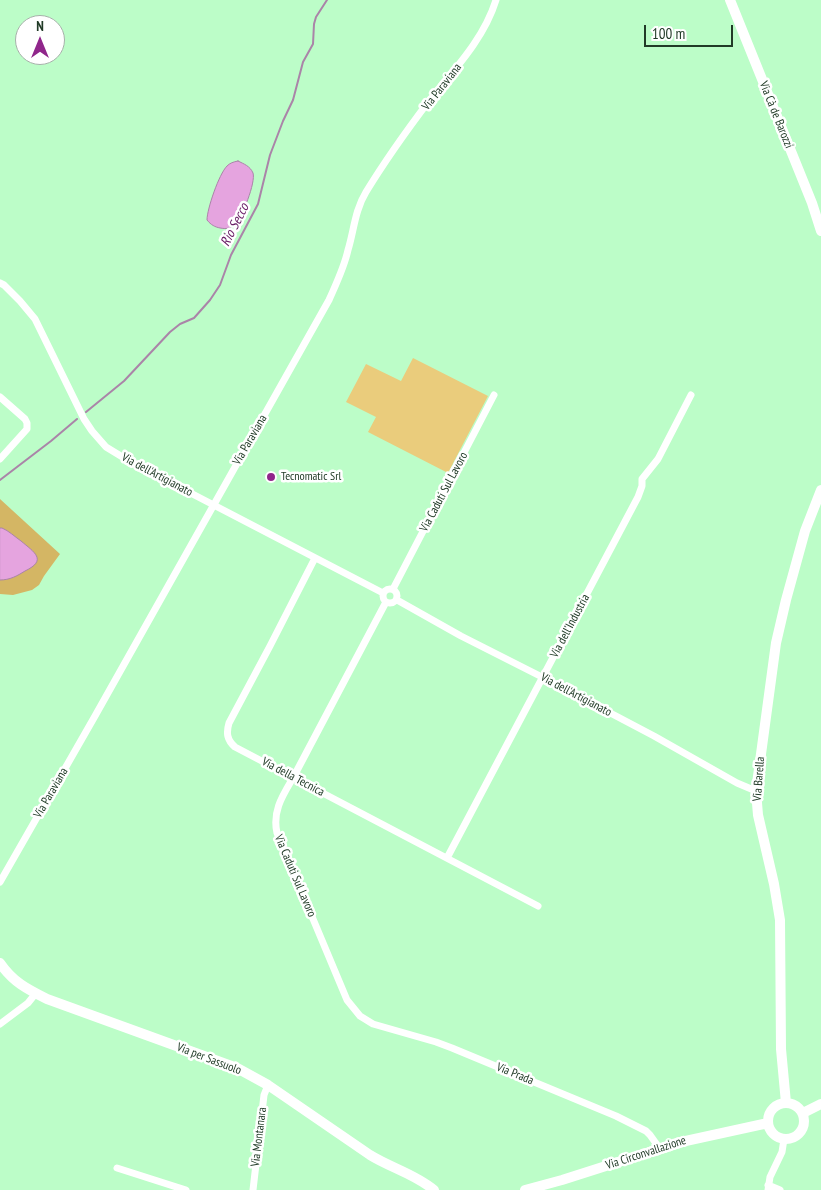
<!DOCTYPE html>
<meta charset="utf-8">
<style>
body{margin:0}
#map{position:relative;width:821px;height:1190px;overflow:hidden;background:#bcfdc8;font-family:"PT Sans Narrow",sans-serif}
canvas{display:block}
.north{position:absolute;left:15px;top:15px;width:50px;height:50px;box-sizing:border-box;background:#fff;border:1px solid #a6b1a9;border-radius:50%;rotate:0deg;font-size:14px;font-weight:700;line-height:20px;text-align:center;color:#213b27}
.north::after{content:'';display:block;margin:auto;width:18px;height:22px;background:#90278b;clip-path:polygon(50% 0,100% 100%,50% 72%,0 100%)}
.scale{position:absolute;left:644px;top:25px;width:89px;height:22px;box-sizing:border-box;border:2px solid #213b27;border-top:0;padding-left:6px;font-size:15px;line-height:18px;white-space:nowrap;color:#213b27;-webkit-text-stroke:4px #fff;paint-order:stroke}
</style>
<div id="map">
<canvas width="821" height="1190"></canvas>
<div class="north">N</div>
<div class="scale">100 m</div>
</div>
<script>
const g = document.querySelector('canvas').getContext('2d');
g.lineJoin = 'round';
function paint(path, color) { g.fillStyle = color; g.fill(path, 'evenodd'); }
function trace(path, color, width, dash) { g.strokeStyle = color; g.lineWidth = width; g.lineCap = dash ? 'butt' : 'round'; g.setLineDash(dash || []); g.stroke(path); }
function label(font, color, halo, rows, align = 'center') {
  g.font = font + ' "PT Sans Narrow",sans-serif'; g.lineWidth = 5; g.setLineDash([]); g.textBaseline = 'middle'; g.strokeStyle = halo; g.fillStyle = color; for (const [text, x, y, turn = 0] of rows) {
    g.save(); g.translate(x, y); g.rotate((+turn || 0) * Math.PI / 180); g.textAlign = isNaN(turn) ? turn : align; if (halo) g.strokeText(text, 0, 0); g.fillText(text, 0, 0); g.restore();
  }
}
paint(new Path2D(`
 M 413,358 L 488,396 L 448,473 L 368,432 L 376,417 L 346,402 L 366,364 L 401,381 Z`), '#eacc7c');
paint(new Path2D(`
 M 0,499 L 60,554 L 44,576 L 39,585 L 32,590 L 13,595 L 0,594 Z`), '#d4b664');
const water = new Path2D(`
 M 238,161 C 244,164 250,166 253,173 C 256,182 242,218 235,224 C 230,229 226,229 220,228 C 215,227 211,225 207,220 C 207,209 219,174 227,166 C 230,163 233,162 238,161 Z
 M 0,528 L 2,528 C 9,531 14,536 21,541 C 34,552 48,560 25,571 C 17,576 10,580 0,580 Z`);
paint(water, '#e5a4df');
trace(water, '#aa84a8', 1);
trace(new Path2D(`
 M 86,412 L 124,381 L 170,332 L 180,324 L 194,318 L 210,300 L 220,285 L 231,255 L 258,204 L 270,155 L 283,121 L 293,100 L 303,62 L 313,44 L 314,24 L 316,17 L 327,0
 M 0,480 L 51,441 L 77,419`), '#aa84a8', 2);
trace(new Path2D(`
 M 0,283 L 4,285 L 20,301 L 35,319 L 84,419 L 92,431 L 106,447 L 129,461 L 383,593
 M 0,397 L 25,419 L 27,423 L 27,429 L 0,459
 M 315,558 L 270,646 L 229,723 C 226,733 227,740 235,747 L 538,906
 M383 596a7 7 0 1 1 14 0a7 7 0 1 1-14 0Z
 M 393,589 L 494,395
 M 397,600 L 461,636 L 542,677 L 654,736 L 737,783 L 756,791
 M 386,602 L 293,778 C 283,795 272,811 277,833 L 347,1000 L 360,1016 L 373,1024 L 436,1042 L 452,1048 L 616,1116 L 646,1131 L 650,1135 L 660,1149
 M 447,858 L 638,497 L 642,486 L 642,479 L 658,459 L 691,395
 M 0,882 L 95,716 L 329,300 C 336,284 344,268 348,250 C 354,230 355,210 366,192 C 385,161 407,130 429,101 C 454,70 484,39 496,0
 M 0,1024 L 28,1003 L 36,993
 M 117,1168 L 186,1190
 M 768,1185 L 780,1190
 M 253,1190 L 264,1095 L 268,1085
 M 768,1190 L 770,1177 L 782,1152 L 784,1139`), '#fff', 7);
trace(new Path2D(`
 M 730,0 L 812,203 L 821,231
 M 0,963 C 13,982 27,989 47,999 L 237,1068 L 268,1085 L 370,1155 C 391,1168 415,1174 434,1190
 M768 1121a18 18 0 1 1 36 0a18 18 0 1 1-36 0Z
 M 786,1103 L 781,1049 L 780,920 L 774,884 L 758,815 L 756,791 L 776,643 L 786,600 L 805,531 L 821,490
 M 803,1113 L 821,1104
 M 525,1190 L 562,1180 L 681,1142 L 768,1123`), '#fff', 10);
for (const [x, y, r, color] of [
 [271,477,5,"#90278b"]
]) { const dot = new Path2D(); dot.arc(x, y, r, 0, 2 * Math.PI); g.fillStyle = color; g.fill(dot); trace(dot, '#fff', 2); }
label('12px', '#213b27', '#fff', [
 ["Via Paraviana",442,87,-52],
 ["Via Cà de Barozzi",776,115,68],
 ["Via Paraviana",250,440,-60],
 ["Via dell'Artigianato",157,475,28],
 ["Via Caduti Sul Lavoro",444,492,-62],
 ["Via dell’Industria",570,626,-62],
 ["Via dell'Artigianato",576,695,28],
 ["Via della Tecnica",293,777,28],
 ["Via Barella",759,779,-86],
 ["Via Paraviana",51,793,-60],
 ["Via Caduti Sul Lavoro",295,876,67],
 ["Via per Sassuolo",209,1059,21],
 ["Via Prada",515,1074,22],
 ["Via Montanara",259,1137,-83],
 ["Via Circonvallazione",646,1153,-18]
]);
label('12px', '#213b27', '#fff', [
 ["Tecnomatic Srl",281,477]
], 'left');
label('italic 14px', '#6c2268', '#fff', [
 ["Rio Secco",235,225,-63]
]);
</script>
